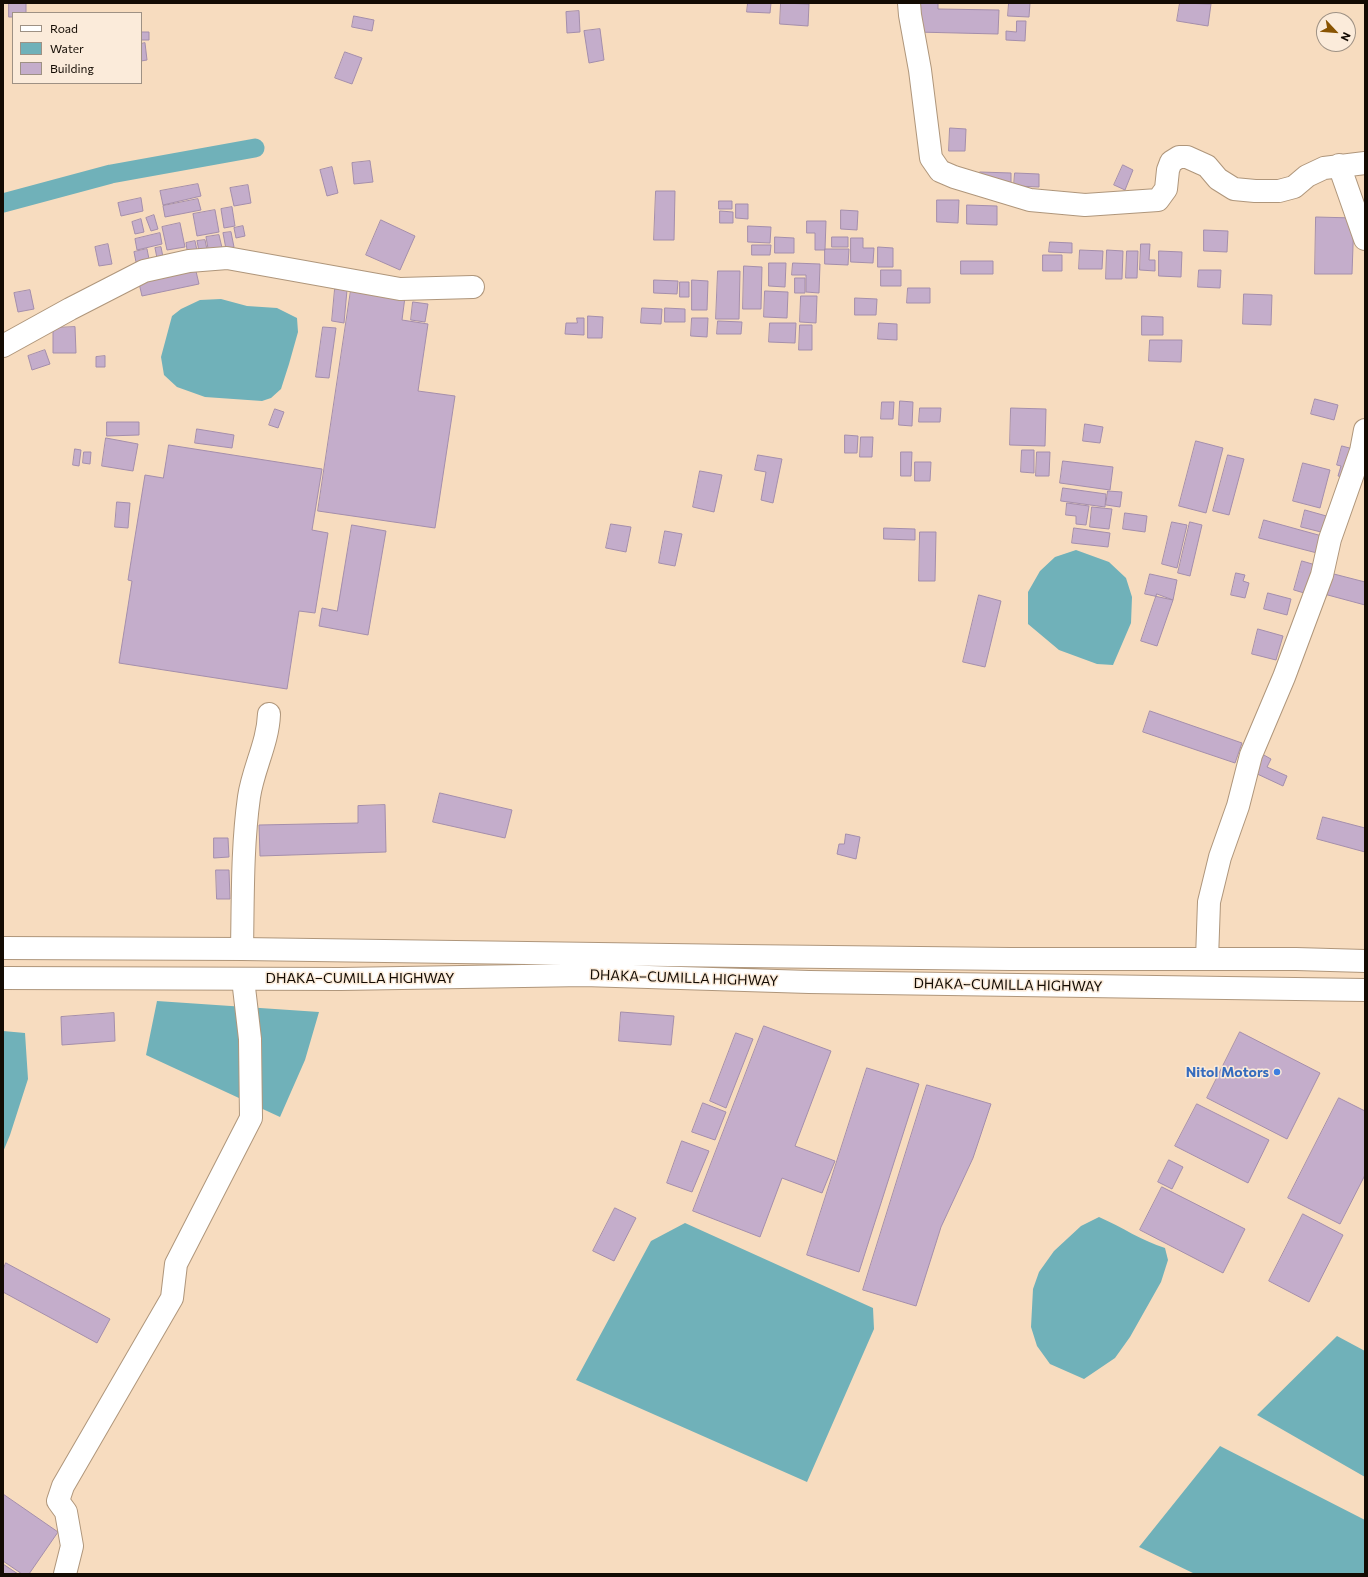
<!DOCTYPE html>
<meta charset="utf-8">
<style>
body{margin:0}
#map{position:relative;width:1368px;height:1577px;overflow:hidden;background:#f7dcbf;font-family:Commissioner,sans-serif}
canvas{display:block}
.frame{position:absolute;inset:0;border:4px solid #130b03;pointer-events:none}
.legend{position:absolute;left:12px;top:12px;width:130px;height:72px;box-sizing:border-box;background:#fbebda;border:1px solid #9e9184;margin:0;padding:5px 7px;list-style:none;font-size:12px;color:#130b03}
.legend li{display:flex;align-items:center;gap:8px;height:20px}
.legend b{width:20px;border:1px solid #9e9184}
.north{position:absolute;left:1316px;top:12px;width:40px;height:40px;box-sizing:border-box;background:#fbebda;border:1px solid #9e9184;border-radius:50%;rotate:116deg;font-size:11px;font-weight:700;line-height:16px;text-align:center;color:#130b03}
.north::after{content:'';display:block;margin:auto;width:14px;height:18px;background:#895402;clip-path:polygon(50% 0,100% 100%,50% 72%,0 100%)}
</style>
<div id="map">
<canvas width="1368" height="1577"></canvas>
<div class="frame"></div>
<ul class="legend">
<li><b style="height:5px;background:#fff"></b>Road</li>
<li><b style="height:11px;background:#70b1b9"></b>Water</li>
<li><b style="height:11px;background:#c4adcb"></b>Building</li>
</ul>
<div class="north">N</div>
</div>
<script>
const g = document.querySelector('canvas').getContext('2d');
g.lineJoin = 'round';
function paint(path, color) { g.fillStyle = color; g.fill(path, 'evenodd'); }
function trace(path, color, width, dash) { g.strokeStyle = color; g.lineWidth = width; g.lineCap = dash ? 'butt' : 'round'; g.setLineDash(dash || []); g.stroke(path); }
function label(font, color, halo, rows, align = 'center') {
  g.font = font + ' Commissioner,sans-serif'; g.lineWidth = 3; g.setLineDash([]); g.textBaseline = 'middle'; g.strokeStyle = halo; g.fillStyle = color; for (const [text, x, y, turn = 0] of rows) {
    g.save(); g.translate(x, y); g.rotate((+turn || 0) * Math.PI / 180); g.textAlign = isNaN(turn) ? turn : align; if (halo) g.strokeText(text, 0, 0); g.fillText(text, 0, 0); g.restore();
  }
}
paint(new Path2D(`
 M 221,299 L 247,306 L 277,308 L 297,318 L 298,332 L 289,364 L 281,389 L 271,398 L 262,401 L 205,397 L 177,387 L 164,375 L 161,357 L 172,316 L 181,309 L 200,300 Z
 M 1076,550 L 1109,562 L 1126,578 L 1132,597 L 1131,623 L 1113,665 L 1097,664 L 1059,650 L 1028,624 L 1028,592 L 1040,571 L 1055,557 Z
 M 157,1001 L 319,1012 L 305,1060 L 280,1117 L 146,1055 Z
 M 3,1031 L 25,1033 L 28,1079 L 10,1135 L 3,1152 Z
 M 1099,1217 C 1122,1227 1142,1241 1165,1248 L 1168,1260 L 1161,1282 L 1130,1337 L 1115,1358 L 1084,1379 L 1050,1364 L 1037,1346 L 1031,1327 L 1033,1289 L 1039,1272 L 1054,1251 L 1081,1226 Z
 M 685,1223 L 873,1308 L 874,1329 L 807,1482 L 576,1380 L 651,1241 Z
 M 1337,1336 L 1365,1351 L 1365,1477 L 1257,1415 Z
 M 1220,1446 L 1365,1520 L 1365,1574 L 1195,1574 L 1139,1547 Z`), '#70b1b9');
trace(new Path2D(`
 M 3,203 L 111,174 L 255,148`), '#70b1b9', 19);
const building = new Path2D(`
 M 9,3 L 26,3 L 26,13 L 13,13 L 13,17 L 9,17 Z
 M 748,3 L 771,3 L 770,13 L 747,12 Z
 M 781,3 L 809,4 L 808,26 L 780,24 Z
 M 915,3 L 938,3 L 938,9 L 999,10 L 998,34 L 916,32 Z
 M 1009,3 L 1030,3 L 1029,17 L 1008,16 Z
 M 1180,3 L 1211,4 L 1208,26 L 1177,21 Z
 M 579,11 L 580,32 L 567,33 L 566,12 Z
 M 354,16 L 374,20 L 372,31 L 352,27 Z
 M 1017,21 L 1026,21 L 1025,41 L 1006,40 L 1006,31 L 1016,32 Z
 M 600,29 L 604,60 L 589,63 L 584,31 Z
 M 141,32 L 149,32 L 149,40 L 141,40 Z
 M 145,43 L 147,60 L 141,61 L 141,44 Z
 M 345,52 L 362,58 L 352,84 L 335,78 Z
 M 950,128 L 966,129 L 965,151 L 949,151 Z
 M 370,161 L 373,182 L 354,184 L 352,163 Z
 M 1123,165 L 1133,170 L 1125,190 L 1114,185 Z
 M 332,167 L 338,193 L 327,196 L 320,170 Z
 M 980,172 L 1011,173 L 1011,183 L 980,182 Z
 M 1015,173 L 1039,174 L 1039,187 L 1014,186 Z
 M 198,184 L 201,196 L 163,205 L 160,191 Z
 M 248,185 L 251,203 L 234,206 L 230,188 Z
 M 656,191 L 675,191 L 674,240 L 654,240 Z
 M 141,198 L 143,211 L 121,216 L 118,203 Z
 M 198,199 L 201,210 L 165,217 L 163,206 Z
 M 937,200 L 959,200 L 958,223 L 937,222 Z
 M 719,201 L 732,201 L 732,209 L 719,209 Z
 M 736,204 L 748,204 L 748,219 L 736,218 Z
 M 967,205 L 997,206 L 997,225 L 967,224 Z
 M 232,207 L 235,226 L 224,228 L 221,209 Z
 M 215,210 L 219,232 L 197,236 L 193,214 Z
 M 841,210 L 858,211 L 857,230 L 841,229 Z
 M 720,211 L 733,212 L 733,223 L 720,223 Z
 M 154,215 L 158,229 L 151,231 L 146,218 Z
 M 1316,217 L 1354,218 L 1352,274 L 1315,274 Z
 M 141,219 L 144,232 L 135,234 L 132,222 Z
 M 381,220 L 415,236 L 400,270 L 366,255 Z
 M 807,221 L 826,221 L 825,250 L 815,250 L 815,233 L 807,233 Z
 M 180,223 L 185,247 L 167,250 L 162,227 Z
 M 243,226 L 245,236 L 236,238 L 234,228 Z
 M 748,226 L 771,227 L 770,243 L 748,242 Z
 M 1204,230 L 1228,231 L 1227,252 L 1204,251 Z
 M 231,232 L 234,247 L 226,249 L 223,233 Z
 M 160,233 L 162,244 L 137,250 L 135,239 Z
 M 219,235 L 223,252 L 209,254 L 206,237 Z
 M 775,237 L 794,238 L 794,253 L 775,253 Z
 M 832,237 L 848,237 L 848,247 L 832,247 Z
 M 851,238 L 863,238 L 863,248 L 874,248 L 873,263 L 851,262 Z
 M 205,240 L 208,254 L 200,256 L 197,241 Z
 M 195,241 L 198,255 L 188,256 L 186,243 Z
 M 1050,242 L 1072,243 L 1072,253 L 1049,252 Z
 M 108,244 L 112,264 L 99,266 L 95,247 Z
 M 1141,244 L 1150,244 L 1149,260 L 1155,260 L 1155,271 L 1140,270 Z
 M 752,245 L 771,245 L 770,255 L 752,255 Z
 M 161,247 L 163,257 L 157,258 L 155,248 Z
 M 878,247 L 893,248 L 893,267 L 878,267 Z
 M 147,249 L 149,259 L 136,262 L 134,252 Z
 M 825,249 L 849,249 L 848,265 L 825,264 Z
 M 1080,250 L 1103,251 L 1102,269 L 1079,269 Z
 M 1107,250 L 1123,251 L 1122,279 L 1106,279 Z
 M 1127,251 L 1138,251 L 1137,278 L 1126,278 Z
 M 1159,251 L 1182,252 L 1181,277 L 1159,276 Z
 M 1043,255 L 1062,255 L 1062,271 L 1043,271 Z
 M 961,261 L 993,261 L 993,274 L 961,274 Z
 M 769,263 L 786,263 L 785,287 L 769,286 Z
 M 793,263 L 820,264 L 819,293 L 806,292 L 806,275 L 792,275 Z
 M 744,266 L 762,267 L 761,309 L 743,309 Z
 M 195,267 L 199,284 L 142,296 L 138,279 Z
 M 881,270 L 901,270 L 901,286 L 881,286 Z
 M 1199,270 L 1221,270 L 1220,288 L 1198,287 Z
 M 718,271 L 740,271 L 739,319 L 716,319 Z
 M 795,278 L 805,278 L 805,293 L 795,293 Z
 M 654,280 L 678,281 L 677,294 L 654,293 Z
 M 692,280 L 708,281 L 707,310 L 692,310 Z
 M 680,282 L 689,282 L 689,297 L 680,297 Z
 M 908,288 L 930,288 L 930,303 L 907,303 Z
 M 335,289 L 347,290 L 344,323 L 332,321 Z
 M 30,290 L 34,309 L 18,312 L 14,293 Z
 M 351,290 L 405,297 L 402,320 L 428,324 L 418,391 L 455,396 L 435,528 L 318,511 Z
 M 765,291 L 788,292 L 787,318 L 764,317 Z
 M 1244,294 L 1272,295 L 1271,325 L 1243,324 Z
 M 801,296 L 817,296 L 816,323 L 800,322 Z
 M 855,298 L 877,299 L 876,315 L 855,315 Z
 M 413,302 L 428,304 L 425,322 L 411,320 Z
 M 642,308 L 662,309 L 661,324 L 641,323 Z
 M 665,308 L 685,309 L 685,322 L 665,322 Z
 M 588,316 L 603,317 L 602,338 L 588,338 Z
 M 1142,316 L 1163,317 L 1163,335 L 1142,335 Z
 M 577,318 L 584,318 L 584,335 L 565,334 L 566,323 L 577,323 Z
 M 692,318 L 708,318 L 707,337 L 691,336 Z
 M 718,321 L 742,322 L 741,334 L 717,334 Z
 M 770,323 L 796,323 L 795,343 L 769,342 Z
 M 879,323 L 897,324 L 897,340 L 878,339 Z
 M 800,325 L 812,325 L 812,350 L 799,350 Z
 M 75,327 L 76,353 L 53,353 L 53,328 Z
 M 323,327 L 336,328 L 329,378 L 316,377 Z
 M 1150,340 L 1182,340 L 1181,362 L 1149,361 Z
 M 45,350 L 50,364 L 32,370 L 28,356 Z
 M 105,356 L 105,367 L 96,367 L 96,357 Z
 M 1315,399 L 1338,405 L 1334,420 L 1311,414 Z
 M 900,401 L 913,402 L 912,426 L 899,425 Z
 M 882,402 L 894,402 L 893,419 L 881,419 Z
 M 920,408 L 941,408 L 940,422 L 919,422 Z
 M 1011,408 L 1046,409 L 1045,446 L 1010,445 Z
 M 275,409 L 284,412 L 278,428 L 269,425 Z
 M 107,422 L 139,422 L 139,435 L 107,436 Z
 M 1085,424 L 1103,427 L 1100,443 L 1083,441 Z
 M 197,429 L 234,435 L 232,448 L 195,443 Z
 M 845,435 L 858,436 L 857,453 L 845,453 Z
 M 861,437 L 873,437 L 872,457 L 860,457 Z
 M 106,438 L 138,444 L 133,471 L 102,466 Z
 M 1196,441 L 1223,448 L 1206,513 L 1179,506 Z
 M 169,445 L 322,469 L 312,530 L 328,533 L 315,613 L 299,611 L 287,689 L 119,663 L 132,581 L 128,580 L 145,475 L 163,478 Z
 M 1342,446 L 1357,450 L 1350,479 L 1338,476 L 1341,466 L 1337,465 Z
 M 75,449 L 81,450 L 79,466 L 73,465 Z
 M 1022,450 L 1034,450 L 1034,473 L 1021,472 Z
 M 84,452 L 91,452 L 90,464 L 83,463 Z
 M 901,452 L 912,452 L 911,476 L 901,476 Z
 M 1037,452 L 1050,452 L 1049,476 L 1036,476 Z
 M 758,455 L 782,459 L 773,503 L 761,500 L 766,472 L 755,470 Z
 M 1228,455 L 1244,459 L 1229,515 L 1213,511 Z
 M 1063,461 L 1113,467 L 1110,490 L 1060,483 Z
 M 915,462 L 931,462 L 930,481 L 915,481 Z
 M 1303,463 L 1330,470 L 1320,508 L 1293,501 Z
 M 700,471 L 722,475 L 714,512 L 693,507 Z
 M 1063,488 L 1106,494 L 1105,507 L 1061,501 Z
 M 1108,491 L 1122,492 L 1120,507 L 1106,505 Z
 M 117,502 L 130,503 L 128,528 L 115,527 Z
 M 1067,503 L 1089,506 L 1086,525 L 1076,524 L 1076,516 L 1066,515 Z
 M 1092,507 L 1112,509 L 1109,529 L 1090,527 Z
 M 1305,510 L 1330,517 L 1325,533 L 1301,527 Z
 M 1125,513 L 1147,516 L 1145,532 L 1123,529 Z
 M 1264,520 L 1322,536 L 1317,553 L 1259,538 Z
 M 1172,522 L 1187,525 L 1177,568 L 1162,564 Z
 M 1190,522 L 1202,525 L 1190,576 L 1178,573 Z
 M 611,524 L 631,527 L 626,552 L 606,548 Z
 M 352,525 L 386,531 L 368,635 L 319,626 L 322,608 L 337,611 Z
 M 884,528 L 915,529 L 915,540 L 884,539 Z
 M 1074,528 L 1110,533 L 1108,547 L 1072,543 Z
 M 665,531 L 682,534 L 675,566 L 659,563 Z
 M 920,532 L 936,532 L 935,581 L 919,581 Z
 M 1302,561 L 1319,566 L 1311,595 L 1294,590 Z
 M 1236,573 L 1245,575 L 1243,581 L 1249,583 L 1245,598 L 1231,595 Z
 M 1330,573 L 1365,582 L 1365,605 L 1324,594 Z
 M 1150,574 L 1177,580 L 1173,600 L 1145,594 Z
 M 1268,593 L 1291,599 L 1287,615 L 1264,609 Z
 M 1157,594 L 1173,600 L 1157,646 L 1141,641 Z
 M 979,595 L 1001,601 L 985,667 L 963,662 Z
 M 1258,629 L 1283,636 L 1276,660 L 1252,654 Z
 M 1150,711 L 1242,743 L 1235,763 L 1143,732 Z
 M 1262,754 L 1271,759 L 1267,767 L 1287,776 L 1283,786 L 1253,772 Z
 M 440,793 L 512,810 L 505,838 L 433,822 Z
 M 385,805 L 386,852 L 260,856 L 259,825 L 358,823 L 358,806 Z
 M 1323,817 L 1365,828 L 1365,852 L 1317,839 Z
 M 846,834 L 860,837 L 856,859 L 837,854 L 839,844 L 844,844 Z
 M 214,838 L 228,838 L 229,857 L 214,858 Z
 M 216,870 L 229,870 L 230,899 L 217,899 Z
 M 621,1012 L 674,1016 L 671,1045 L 619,1041 Z
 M 114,1013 L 115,1041 L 62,1045 L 61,1017 Z
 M 764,1026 L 831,1051 L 795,1146 L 835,1161 L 822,1193 L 782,1178 L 760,1237 L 693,1211 Z
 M 1240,1032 L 1320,1073 L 1287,1139 L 1207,1098 Z
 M 736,1033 L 753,1039 L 726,1108 L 710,1101 Z
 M 867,1068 L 919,1084 L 859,1272 L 807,1255 Z
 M 927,1085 L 991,1104 L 973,1158 L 941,1227 L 916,1306 L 863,1290 Z
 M 1339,1098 L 1365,1111 L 1365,1175 L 1340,1224 L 1288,1198 Z
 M 703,1103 L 726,1112 L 715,1140 L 692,1132 Z
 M 1197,1104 L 1269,1140 L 1248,1183 L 1175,1146 Z
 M 682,1141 L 709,1151 L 692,1192 L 667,1183 Z
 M 1169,1160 L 1183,1167 L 1172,1189 L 1158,1182 Z
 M 1162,1187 L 1245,1229 L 1223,1273 L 1140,1230 Z
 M 615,1208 L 636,1218 L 614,1261 L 593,1251 Z
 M 1303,1214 L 1343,1235 L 1309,1302 L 1269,1281 Z
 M 6,1263 L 110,1319 L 97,1343 L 3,1292 L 3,1270 Z
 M 3,1494 L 58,1532 L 29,1574 L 22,1574 L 3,1561 Z
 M 3,1564 L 18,1574 L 3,1574 Z`);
paint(building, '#c4adcb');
trace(building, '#a48eab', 1);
const street = new Path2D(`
 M 909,3 L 910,15 L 920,70 L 931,158 L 940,171 L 954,177 L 1030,200 L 1085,205 L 1158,200 L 1166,189 L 1168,170 L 1171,162 L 1179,157 L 1187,157 L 1207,166 L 1218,179 L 1234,189 L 1255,191 L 1279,191 L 1294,187 L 1307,176 L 1324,168 L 1365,163
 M 1339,165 L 1365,239
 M 3,346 L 70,309 L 144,271 L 189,261 L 227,258 L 400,289 L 473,287
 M 242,949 C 243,898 242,847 249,797 C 253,769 268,743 269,714
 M 1207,959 L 1209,902 L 1220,857 L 1238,806 L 1251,755 L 1284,677 L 1322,575 L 1330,539 L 1361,451 L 1365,430
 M 65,1574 L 72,1546 L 66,1512 L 58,1501 L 63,1486 L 172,1298 L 176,1264 L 251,1118 L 250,1039 L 243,979`);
const highway = new Path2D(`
 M 3,948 L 242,949 L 741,956 L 1010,959 L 1296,959 L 1365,961
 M 3,978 L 341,979 L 584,975 L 809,982 L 1365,990`);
trace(street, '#af967b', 24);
trace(highway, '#af967b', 24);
trace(street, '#fff', 22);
trace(highway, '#fff', 22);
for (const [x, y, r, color] of [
 [1277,1072,4,"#3f7fe0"]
]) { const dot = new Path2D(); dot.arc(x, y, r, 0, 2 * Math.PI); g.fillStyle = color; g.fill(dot); trace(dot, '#fbebda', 1.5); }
label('14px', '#130b03', '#fbebda', [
 ["DHAKA–CUMILLA HIGHWAY",360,978],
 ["DHAKA–CUMILLA HIGHWAY",684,978,2],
 ["DHAKA–CUMILLA HIGHWAY",1008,985,1]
]);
label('bold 14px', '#366cbe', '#fbebda', [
 ["Nitol Motors",1269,1072]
], 'right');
</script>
